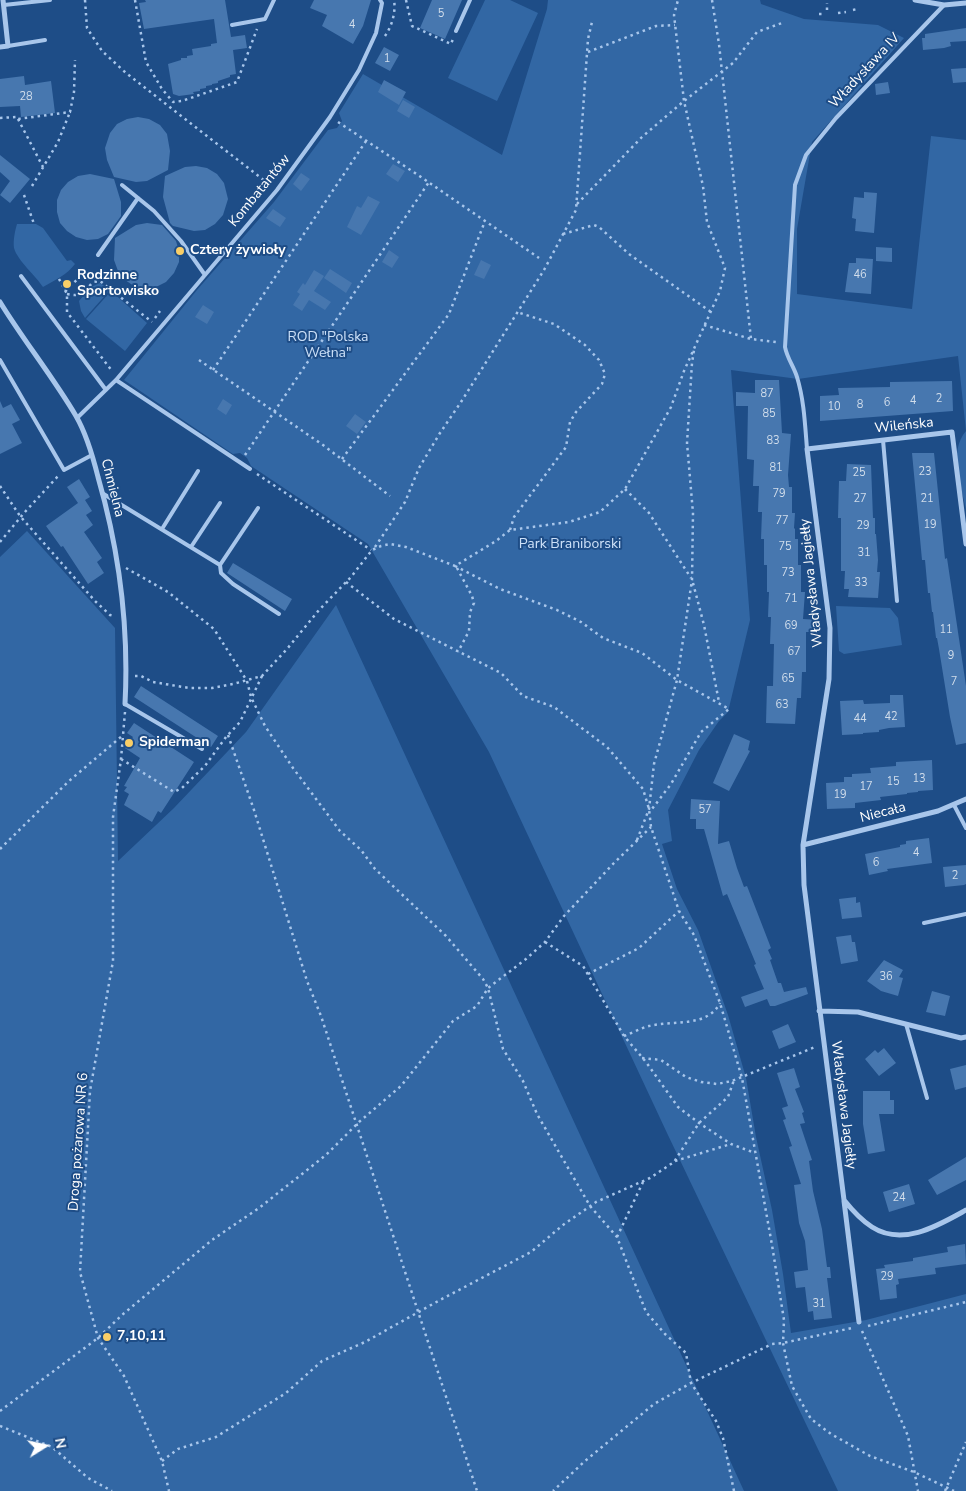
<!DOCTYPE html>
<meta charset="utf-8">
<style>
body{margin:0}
#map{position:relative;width:966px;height:1491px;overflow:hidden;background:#1e4d87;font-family:"Nunito Sans",sans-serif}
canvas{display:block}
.north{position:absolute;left:20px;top:1421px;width:50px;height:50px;-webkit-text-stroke:4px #1e4d87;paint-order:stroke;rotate:80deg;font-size:14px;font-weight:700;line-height:20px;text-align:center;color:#fff}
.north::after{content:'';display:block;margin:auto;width:18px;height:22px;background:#fff;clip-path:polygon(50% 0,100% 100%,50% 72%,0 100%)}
</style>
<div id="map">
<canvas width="966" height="1491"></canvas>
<div class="north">N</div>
</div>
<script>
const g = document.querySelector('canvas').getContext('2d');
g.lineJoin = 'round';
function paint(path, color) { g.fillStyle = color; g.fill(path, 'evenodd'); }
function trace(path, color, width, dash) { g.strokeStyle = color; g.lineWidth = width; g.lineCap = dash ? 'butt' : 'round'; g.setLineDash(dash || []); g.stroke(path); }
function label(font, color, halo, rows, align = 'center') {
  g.font = font + ' "Nunito Sans",sans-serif'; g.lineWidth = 4; g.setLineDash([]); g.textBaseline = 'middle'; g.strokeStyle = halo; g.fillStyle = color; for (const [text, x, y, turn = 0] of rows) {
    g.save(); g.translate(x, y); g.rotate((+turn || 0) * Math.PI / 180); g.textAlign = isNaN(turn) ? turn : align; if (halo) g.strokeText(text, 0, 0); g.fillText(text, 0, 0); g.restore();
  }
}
paint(new Path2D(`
 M 485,0 L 510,0 L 538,13 L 497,101 L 448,78 Z
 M 548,0 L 760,0 L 761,4 L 804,19 L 878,25 L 904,38 L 812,142 L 797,229 L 797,294 L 912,309 L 931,136 L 966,140 L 966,509 C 961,485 948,452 966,431 L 958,356 L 798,379 L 731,370 L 750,620 L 728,712 L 719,721 L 699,750 L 668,810 L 672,841 L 662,844 L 677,889 L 698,930 L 728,1015 L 746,1078 L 756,1137 L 772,1210 L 783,1274 L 791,1333 L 866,1320 L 966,1294 L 966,1491 L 838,1491 L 667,1133 L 489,752 L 368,544 L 251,466 L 247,458 L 240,453 L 233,454 L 124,380 L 197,290 L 274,202 L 328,130 L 337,128 L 342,121 L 339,113 L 363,74 L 502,155 L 547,9 Z
 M 17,224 L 36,224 L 43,228 L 67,261 L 71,260 L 75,264 C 67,275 55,280 43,287 C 36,276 17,260 14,248 C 13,240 15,231 17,224 Z
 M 100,283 L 110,290 L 85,318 L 81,311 L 79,301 L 91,287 Z
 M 111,291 L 147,323 L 125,351 L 86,319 Z
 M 27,531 L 115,628 L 118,861 L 174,808 L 246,732 L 336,605 L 744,1491 L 0,1491 L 0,557 Z
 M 836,606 L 890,608 L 898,618 L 902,645 L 844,654 L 839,651 Z`), '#3267a4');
paint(new Path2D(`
 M 145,0 L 225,0 L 231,37 L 245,35 L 247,48 L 233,50 L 236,74 L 230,75 L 230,77 L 218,81 L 218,83 L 212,84 L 212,85 L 206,86 L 206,88 L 200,89 L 200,91 L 193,92 L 194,94 L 179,96 L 173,94 L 168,64 L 181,60 L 181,58 L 187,58 L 187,56 L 193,55 L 192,49 L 211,46 L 211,44 L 217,43 L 214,19 L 144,29 L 139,3 L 146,2 Z
 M 314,0 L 371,0 L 363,26 L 353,44 L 322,26 L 327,15 L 310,8 Z
 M 432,0 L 462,0 L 445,39 L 420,28 Z
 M 966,28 L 966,41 L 950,42 L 951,46 L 944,48 L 923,50 L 922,38 L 925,38 L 925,34 Z
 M 384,47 L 399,55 L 390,71 L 375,63 Z
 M 966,68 L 966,82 L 953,83 L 951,69 Z
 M 24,76 L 25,85 L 51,81 L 55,113 L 21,117 L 20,106 L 0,107 L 0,79 Z
 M 384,80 L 406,92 L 399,105 L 378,92 Z
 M 888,82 L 890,93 L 876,95 L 875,84 Z
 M 403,100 L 415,107 L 409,118 L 397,111 Z
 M 138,117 L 149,119 L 160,125 L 167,134 L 170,151 L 168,170 L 147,181 L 136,182 L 114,177 L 107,160 L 105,148 L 110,133 L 117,124 L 127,119 Z
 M 0,155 L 30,179 L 10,203 L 0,195 L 10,181 L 0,172 Z
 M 393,164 L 405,171 L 398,182 L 386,174 Z
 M 196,166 L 207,168 L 217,174 L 224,183 L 228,199 L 223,215 L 215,224 L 205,230 L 194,231 L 173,226 L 170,223 L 163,197 L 165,176 L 185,167 Z
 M 301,173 L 310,179 L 301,191 L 293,184 Z
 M 90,174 L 114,179 L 121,202 L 121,216 L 108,234 L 98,239 L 87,240 L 76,237 L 67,231 L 60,223 L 57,212 L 57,200 L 61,190 L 68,182 L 78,176 Z
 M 864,192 L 877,193 L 874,233 L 855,231 L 856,219 L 852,218 L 854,197 L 864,198 Z
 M 368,196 L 380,202 L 361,235 L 347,227 L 357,206 L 361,208 Z
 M 273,209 L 286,218 L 280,227 L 266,218 Z
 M 147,223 L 162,225 L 176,241 L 179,251 L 179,262 L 174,273 L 166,282 L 156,287 L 145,288 L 134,286 L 125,280 L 118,271 L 114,260 L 115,238 L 136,225 Z
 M 876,247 L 892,248 L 892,262 L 876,261 Z
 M 389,250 L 399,257 L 392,268 L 382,262 Z
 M 856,258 L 873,259 L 871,294 L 845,292 L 849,263 L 856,263 Z
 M 481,260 L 491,265 L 484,279 L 474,275 Z
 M 330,269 L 352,283 L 346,293 L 324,278 Z
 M 314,270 L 324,276 L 314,291 L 331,302 L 325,310 L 309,300 L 302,311 L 293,305 L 300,294 L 297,292 L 303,283 L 305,285 Z
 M 203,305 L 214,312 L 207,324 L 195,317 Z
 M 755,380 L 779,380 L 782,433 L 791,434 L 788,475 L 789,487 L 792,487 L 792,513 L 795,513 L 794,528 L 795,529 L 795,539 L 798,539 L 798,565 L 801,565 L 801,592 L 805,592 L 803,619 L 819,620 L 818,632 L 806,632 L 806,672 L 802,672 L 801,698 L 797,698 L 795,724 L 766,723 L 767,686 L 773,686 L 774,644 L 770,644 L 771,617 L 768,617 L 769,592 L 767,592 L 767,565 L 764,565 L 764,539 L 761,539 L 762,512 L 758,512 L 759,486 L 753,486 L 754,460 L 747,459 L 748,406 L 736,406 L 736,392 L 755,393 Z
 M 952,381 L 953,411 L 820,421 L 820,396 L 839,395 L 838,388 L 890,387 L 890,382 Z
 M 223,399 L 232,405 L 226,415 L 217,409 Z
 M 0,401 L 3,408 L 11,404 L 20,420 L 12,424 L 22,443 L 0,454 Z
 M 355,414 L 366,422 L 357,434 L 346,426 Z
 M 912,453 L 934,453 L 945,559 L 947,558 L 966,686 L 966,743 L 956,745 L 950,717 L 939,649 L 937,638 L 936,638 L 933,612 L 932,612 L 930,593 L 928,593 L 925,560 L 922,560 Z
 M 847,464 L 871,465 L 873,518 L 875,518 L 875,534 L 876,534 L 878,560 L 877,572 L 880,572 L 878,598 L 848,597 L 849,589 L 844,589 L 845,571 L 841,571 L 841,518 L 838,518 L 839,481 L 846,481 Z
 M 79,479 L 90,497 L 85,500 L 92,511 L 86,515 L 93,525 L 84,532 L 102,558 L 97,562 L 104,573 L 88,584 L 63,546 L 61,547 L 46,526 L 78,503 L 67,487 Z
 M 233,563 L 292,599 L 285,611 L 227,573 Z
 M 141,686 L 218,736 L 211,747 L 134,697 Z
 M 890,695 L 903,695 L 905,727 L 889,728 L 879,730 L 879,732 L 863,733 L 863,734 L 842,735 L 840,701 L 863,700 L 864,704 L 890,703 Z
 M 134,723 L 194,762 L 161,813 L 158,811 L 152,822 L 124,805 L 129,794 L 124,791 L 127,787 L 124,786 L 140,758 L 125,748 L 133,737 L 127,733 Z
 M 734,734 L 750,741 L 748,750 L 750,751 L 729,791 L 713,783 Z
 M 932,760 L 933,790 L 918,791 L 918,792 L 907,793 L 907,794 L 880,797 L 881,800 L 855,803 L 855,808 L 827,809 L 826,783 L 844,782 L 844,777 L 852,777 L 852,774 L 871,773 L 870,768 L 896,766 L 896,762 Z
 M 691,799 L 720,801 L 718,844 L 729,841 L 737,868 L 744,887 L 747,886 L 771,948 L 768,950 L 772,959 L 770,960 L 778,983 L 781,983 L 784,992 L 806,987 L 808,994 L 775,1006 L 770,1006 L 767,999 L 745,1007 L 741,997 L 764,989 L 754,965 L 756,964 L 727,894 L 723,896 L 704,829 L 696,829 L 696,819 L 690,819 Z
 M 929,838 L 932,863 L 887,869 L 888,871 L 869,875 L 865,854 L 900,847 L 900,845 L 906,844 L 906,841 Z
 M 966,865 L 966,884 L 964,885 L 945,887 L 943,867 Z
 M 856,897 L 856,903 L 860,902 L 862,917 L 842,919 L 839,899 Z
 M 851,935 L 852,942 L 855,942 L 858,961 L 841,964 L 836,937 Z
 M 884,960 L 903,970 L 899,977 L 903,978 L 898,996 L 881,991 L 867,981 Z
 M 932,991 L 950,996 L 945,1016 L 926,1012 Z
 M 788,1024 L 796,1042 L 779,1049 L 772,1031 Z
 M 884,1048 L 896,1063 L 879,1076 L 865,1059 L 875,1050 L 878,1053 Z
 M 966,1065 L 966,1087 L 955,1090 L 950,1069 Z
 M 794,1068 L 800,1087 L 795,1089 L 804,1112 L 802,1113 L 805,1123 L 800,1124 L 812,1160 L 809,1161 L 813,1191 L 822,1229 L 827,1267 L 830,1267 L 831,1278 L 827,1278 L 832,1318 L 814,1320 L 813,1311 L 808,1312 L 805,1287 L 796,1288 L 794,1272 L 808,1270 L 805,1241 L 799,1223 L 794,1185 L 801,1184 L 789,1147 L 792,1146 L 783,1120 L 786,1119 L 782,1108 L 788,1106 L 777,1073 Z
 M 863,1091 L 890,1091 L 890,1100 L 894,1100 L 894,1114 L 879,1114 L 885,1151 L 868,1154 L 863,1124 Z
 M 966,1157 L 966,1180 L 937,1195 L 928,1180 Z
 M 909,1184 L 915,1204 L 889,1212 L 883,1192 Z
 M 965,1244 L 966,1264 L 935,1268 L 936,1274 L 898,1279 L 899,1284 L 896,1285 L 897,1298 L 880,1300 L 876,1269 L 885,1268 L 884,1265 L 913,1261 L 913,1258 L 948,1252 L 947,1247 Z`), '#4777af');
trace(new Path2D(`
 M 85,0 L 87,28 L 102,51 L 126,73 L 270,185
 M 135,0 L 146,62 L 162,89 L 173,102 L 182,101 L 237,82 L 257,29
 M 406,0 L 412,26 L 451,44 L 453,39
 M 712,0 L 719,44 L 751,339
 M 827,10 L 827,3
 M 853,10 L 857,9
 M 838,13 L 846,12
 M 819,14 L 823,14
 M 385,36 C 392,26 396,12 394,0
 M 588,52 L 656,26 L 675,25
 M 0,118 L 17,117 L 18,119 L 70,112 L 74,92 L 75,60
 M 18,119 L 43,167
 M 338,122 L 418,175 L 539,258
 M 32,186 L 58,142 L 70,112
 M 24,195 L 34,224
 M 577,204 L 642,137 L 684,101 L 733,63 L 757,32 L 782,23
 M 563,234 L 594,225 L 599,227 L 629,254 L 711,312
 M 59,279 L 67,294 L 67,312 L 112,371
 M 65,291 L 83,274
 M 67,294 C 82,297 83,293 93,282 L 100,281 L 152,322
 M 155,318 L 160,311
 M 704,325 L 751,339 L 776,342
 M 199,360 L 323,445 L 390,496
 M 213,370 L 366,141
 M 245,455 L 429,182
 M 342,459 L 449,314 L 485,221
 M 257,474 L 371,550
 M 0,486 L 20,516 L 95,601 L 110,615 L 114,616
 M 625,489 L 649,513 L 691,578
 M 510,530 L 514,517 L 566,447 L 570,422 L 576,412 L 602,384 L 605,374 L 599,360 L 585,345 L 554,324 L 517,312
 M 0,542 L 24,513 L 59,475
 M 375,547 L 405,502 L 419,468 L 440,433 L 461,402 L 544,270 L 576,210 L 588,39 L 592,22
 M 455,566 L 500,589 L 557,610 L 581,622 L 603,638 L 642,653 L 677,680 L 729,709 L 701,732 L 671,784 L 649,813
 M 126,568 L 168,592 L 214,629 L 247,681 L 251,697 L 265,726 L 293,768 L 340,831 L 361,850 L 375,869 L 446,936 L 483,979 L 488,988 L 503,1049 L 523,1081 L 537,1114 L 590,1206 L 617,1237 L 646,1312 L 665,1334 L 686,1353 L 691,1383 L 654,1404 L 585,1461 L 553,1491
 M 457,568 L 472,596 L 474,603 L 470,612 L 469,631 L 458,652
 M 346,582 L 394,619 L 501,673 L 523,696 L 554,707 L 607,747 L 643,789 L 649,809 L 651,827 L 679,911 L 694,935 L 720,1003 L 742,1078 L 772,1245 L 784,1320 L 783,1343 L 792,1386 L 811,1419 L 831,1434 L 870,1456 L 914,1472 L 954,1491
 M 693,583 L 704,625 L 719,702
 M 135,676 L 141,676 L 153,682 L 189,688 L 212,688 L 233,684 L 262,676 L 287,649 L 319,610 L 351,577 L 372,550 L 381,546 L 390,544 L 406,547 L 455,566 L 496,541 L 510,530 L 569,522 L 600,512 L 625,489 L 671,407 L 684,371 L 720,291 L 725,268 L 707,222 L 703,186 L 684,101 L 674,15 L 678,0
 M 125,712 L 121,759 L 113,817 L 113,961 L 90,1091 L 80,1272 L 98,1338 L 124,1376 L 162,1461 L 169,1491
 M 228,735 L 254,810 L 307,981 L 321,1016 L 477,1491
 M 121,759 L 174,792 L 182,788 L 205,766 L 226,737 L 240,722 L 262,676
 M 637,840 L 649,809 L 654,764 L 677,680 L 692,580 L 693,513 L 687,443 L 692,363 L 694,350
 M 0,849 L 69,781 L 122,736
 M 545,942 L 583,966 L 624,1036 L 646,1062 L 678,1107 L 699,1123 L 731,1144 L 755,1153
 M 588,974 L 639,948 L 679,911
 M 624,1036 C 632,1033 641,1028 649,1026 C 673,1020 707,1028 720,1003
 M 642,1058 L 661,1060 L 686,1077 L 701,1082 L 717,1084 L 732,1081 L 815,1047
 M 675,1161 L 731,1144
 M 617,1237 L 643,1182
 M 868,1326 L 966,1302
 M 862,1331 L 908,1436 L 918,1491
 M 0,1411 L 98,1338 L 122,1315 L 212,1240 L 259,1208 L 326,1155 L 359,1122 L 401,1086 L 453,1021 L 477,1006 L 488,988 L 526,959 L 545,942 L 564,916 L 614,863 L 651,827
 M 0,1426 L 52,1447 L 88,1478 L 112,1491
 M 162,1461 L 178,1449 L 216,1437 L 286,1393 L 322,1361 L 365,1342 L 440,1300 L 531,1252 L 563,1225 L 596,1202 L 650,1178 L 674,1162 L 699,1123 L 728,1097 L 734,1080
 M 734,1491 L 723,1438 L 716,1421 L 691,1383 L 772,1344 L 783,1343 L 852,1328
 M 945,1491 L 966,1442`), '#a8c6eb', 2.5, [2.5, 4]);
trace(new Path2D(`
 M 4,5 L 50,0
 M 232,25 L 265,19 L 274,0
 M 456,31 L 470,0
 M 8,46 L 45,40
 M 122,185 L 154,211 L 181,241 L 205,275
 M 98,255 L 138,198
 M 21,276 L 106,390
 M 0,360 L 64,470 L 92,455
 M 116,380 L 250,469
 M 77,418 L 116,380 L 277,190 L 330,117 L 359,70 L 376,33 L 382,3 L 380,0
 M 883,440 L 897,601
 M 807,449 C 805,424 804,400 797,377 C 794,367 787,358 785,347 L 795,185 L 806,155 L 836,118 L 944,5
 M 102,493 L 220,565 L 258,508
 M 162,529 L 198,471
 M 191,547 L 220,503
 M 220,565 L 221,573 L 233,584 L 279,614
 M 125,704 L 202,749
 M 954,805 L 966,828
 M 924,923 L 966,914
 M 906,1024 L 927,1098`), '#a8c6eb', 4);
trace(new Path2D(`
 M 915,0 L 944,5 L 966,3
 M 0,47 L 8,46 L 3,0
 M 0,302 C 24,341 53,377 76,416 C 87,435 93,457 98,477 C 119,550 129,628 125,704
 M 966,544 L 952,432 L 807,449 L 830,628 L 829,679 L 803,845 L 804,885 L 844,1200 C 852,1210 861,1220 872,1227 C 903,1247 939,1225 966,1210
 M 803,845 L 938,811 L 966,799
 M 819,1011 L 858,1012 L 961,1038 L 966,1037
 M 844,1201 L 859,1322`), '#a8c6eb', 5);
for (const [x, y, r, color] of [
 [180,251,5,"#f9ce67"],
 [67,284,5,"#f9ce67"],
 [129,743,5,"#f9ce67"],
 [107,1337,5,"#f9ce67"]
]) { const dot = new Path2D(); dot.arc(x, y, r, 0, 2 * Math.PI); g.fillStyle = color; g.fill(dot); trace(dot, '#1e4d87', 2); }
label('11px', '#d1ddeb', null, [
 ["5",441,14],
 ["4",352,25],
 ["1",387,59],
 ["28",26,97],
 ["46",860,275],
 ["87",767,394],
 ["2",939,399],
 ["4",913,401],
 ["6",887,403],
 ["8",860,405],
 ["10",834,407],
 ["85",769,414],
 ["83",773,441],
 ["81",776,468],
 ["23",925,472],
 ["25",859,473],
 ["79",779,494],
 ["27",860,499],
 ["21",927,499],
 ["77",782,521],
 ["19",930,525],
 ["29",863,526],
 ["75",785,547],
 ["31",864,553],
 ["73",788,573],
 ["33",861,583],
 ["71",791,599],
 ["69",791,626],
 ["11",946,630],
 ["67",794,652],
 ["9",951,656],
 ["65",788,679],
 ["7",954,682],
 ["63",782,705],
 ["42",891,717],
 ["44",860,719],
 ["13",919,779],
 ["15",893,782],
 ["17",866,787],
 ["19",840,795],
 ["57",705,810],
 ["4",916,853],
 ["6",876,863],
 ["2",955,876],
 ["36",886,977],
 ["24",899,1198],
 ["29",887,1277],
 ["31",819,1304]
]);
label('14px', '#fff', '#1e4d87', [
 ["Władysława IV",865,71,-47],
 ["Kombatantów",260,191,-51],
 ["Wileńska",904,426,-6],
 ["Chmielna",112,488,76],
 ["Władysława Jagiełły",812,583,-96],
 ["Niecała",883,813,-14],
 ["Władysława Jagiełły",843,1105,83],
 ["Droga pożarowa NR 6",79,1142,-86]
]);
label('bold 14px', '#fff', '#1e4d87', [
 ["Cztery żywioły",190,251],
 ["Rodzinne",77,276],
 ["Sportowisko",77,292],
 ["Spiderman",139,743],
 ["7,10,11",117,1337]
], 'left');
label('14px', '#cce0f8', '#1e4d87', [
 ["ROD \"Polska",328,338],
 ["Wełna\"",328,354],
 ["Park Braniborski",570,545]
]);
</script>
